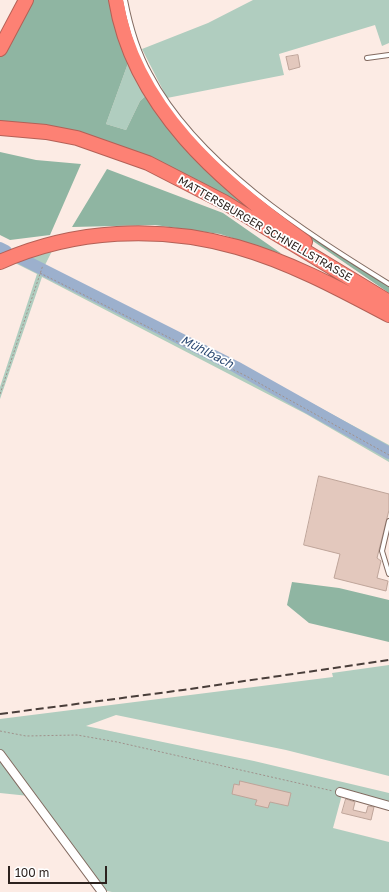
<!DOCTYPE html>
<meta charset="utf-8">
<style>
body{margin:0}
#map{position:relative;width:389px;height:892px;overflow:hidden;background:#fcebe4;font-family:"Golos Text",sans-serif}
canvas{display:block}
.scale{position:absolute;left:8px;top:866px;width:99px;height:18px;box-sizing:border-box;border:2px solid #2c221e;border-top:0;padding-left:5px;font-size:12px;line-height:14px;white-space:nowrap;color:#2c221e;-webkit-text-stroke:3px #fff;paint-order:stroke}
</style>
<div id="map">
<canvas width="389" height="892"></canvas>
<div class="scale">100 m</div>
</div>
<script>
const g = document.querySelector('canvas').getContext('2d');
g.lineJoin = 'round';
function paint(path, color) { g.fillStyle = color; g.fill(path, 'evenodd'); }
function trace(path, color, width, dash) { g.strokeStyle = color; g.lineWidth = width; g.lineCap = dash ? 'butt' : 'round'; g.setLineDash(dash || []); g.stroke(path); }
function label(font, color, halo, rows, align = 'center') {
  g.font = font + ' "Golos Text",sans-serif'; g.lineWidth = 3.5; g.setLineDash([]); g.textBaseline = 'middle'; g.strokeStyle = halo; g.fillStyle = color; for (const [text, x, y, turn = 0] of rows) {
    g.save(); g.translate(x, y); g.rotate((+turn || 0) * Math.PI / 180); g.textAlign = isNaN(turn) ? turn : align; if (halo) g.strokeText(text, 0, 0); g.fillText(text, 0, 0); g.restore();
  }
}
paint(new Path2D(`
 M 253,0 L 389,0 L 389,43 L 382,46 L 375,25 L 279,54 L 284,75 L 167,98 L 142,49 L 208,23 Z
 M 131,55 L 150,92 L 140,101 L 126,130 L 106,124 Z
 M 52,251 L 45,265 L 276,384 L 389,445 L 389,462 L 306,414 L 42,277 L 0,399 L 0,387 L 37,274 L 15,263 Z
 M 389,665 L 389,776 L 286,750 L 116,715 L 86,726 L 254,761 L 389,793 L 389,803 L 343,791 L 333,828 L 389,842 L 389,892 L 112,892 L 97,889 L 29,796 L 0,793 L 0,719 L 333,677 L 332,673 Z`), '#b0cdbf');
paint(new Path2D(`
 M 26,0 L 116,0 L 131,55 L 106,124 L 126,130 L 140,101 L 150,92 L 246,196 L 261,225 L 148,163 L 0,122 L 0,49 Z
 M 0,152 L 36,160 L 81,164 L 50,235 L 10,240 L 0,235 Z
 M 107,169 L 223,213 L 282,254 L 220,234 L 155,225 L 72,227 Z
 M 289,220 L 389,286 L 389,293 L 304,235 Z
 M 292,582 L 339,588 L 389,600 L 389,642 L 309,623 L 287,605 Z`), '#8fb5a2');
trace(new Path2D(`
 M 0,248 L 6,251
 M 22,259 L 236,367 L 389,453`), '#9cb0cd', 12);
const building = new Path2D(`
 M 298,55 L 300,67 L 289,70 L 286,57 Z
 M 319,476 L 389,494 L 389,510 L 377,558 L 381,561 L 377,578 L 388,581 L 386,591 L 334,578 L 340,554 L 304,545 Z
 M 240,781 L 291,793 L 288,806 L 270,802 L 268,808 L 255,805 L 257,800 L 232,794 L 234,784 L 239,785 Z
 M 346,799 L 355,802 L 353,810 L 366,813 L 368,806 L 374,807 L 371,820 L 342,813 Z`);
paint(building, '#e3c8bd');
trace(building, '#bea499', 1);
const lane = new Path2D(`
 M 125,0 C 130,26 137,51 150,74 C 197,164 305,232 389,284
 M 367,58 L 389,55
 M 389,521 L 382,551 L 389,574`);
const street = new Path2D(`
 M 0,754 L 102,892
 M 340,792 L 389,806`);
const highway = new Path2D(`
 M 116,0 C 133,107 221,182 305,242
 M 0,49 L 26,0
 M 0,128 L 46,132 L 77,138 L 148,163 L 224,202 L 389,302
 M 0,262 C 74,229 159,225 237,247 C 290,262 340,289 389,315`);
trace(lane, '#826a60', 6);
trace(street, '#826a60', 10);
trace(highway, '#b46056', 16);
trace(new Path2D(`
 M 40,273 L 248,377 L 389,455
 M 0,394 L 43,265
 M 0,731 L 26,736 L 77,735 L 117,742 L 333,791`), '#9f918b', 1, [2, 2]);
trace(lane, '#fff', 4);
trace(street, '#fff', 8);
trace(highway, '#fd8174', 14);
trace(new Path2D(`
 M 0,714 L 183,690 L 389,660`), '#493e3a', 2, [8, 4]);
label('11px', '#2c221e', '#fff', [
 ["MATTERSBURGER SCHNELLSTRASSE",265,229,30]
]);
label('italic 12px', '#2c4972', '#fff', [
 ["Mühlbach",207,352,27]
]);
</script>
